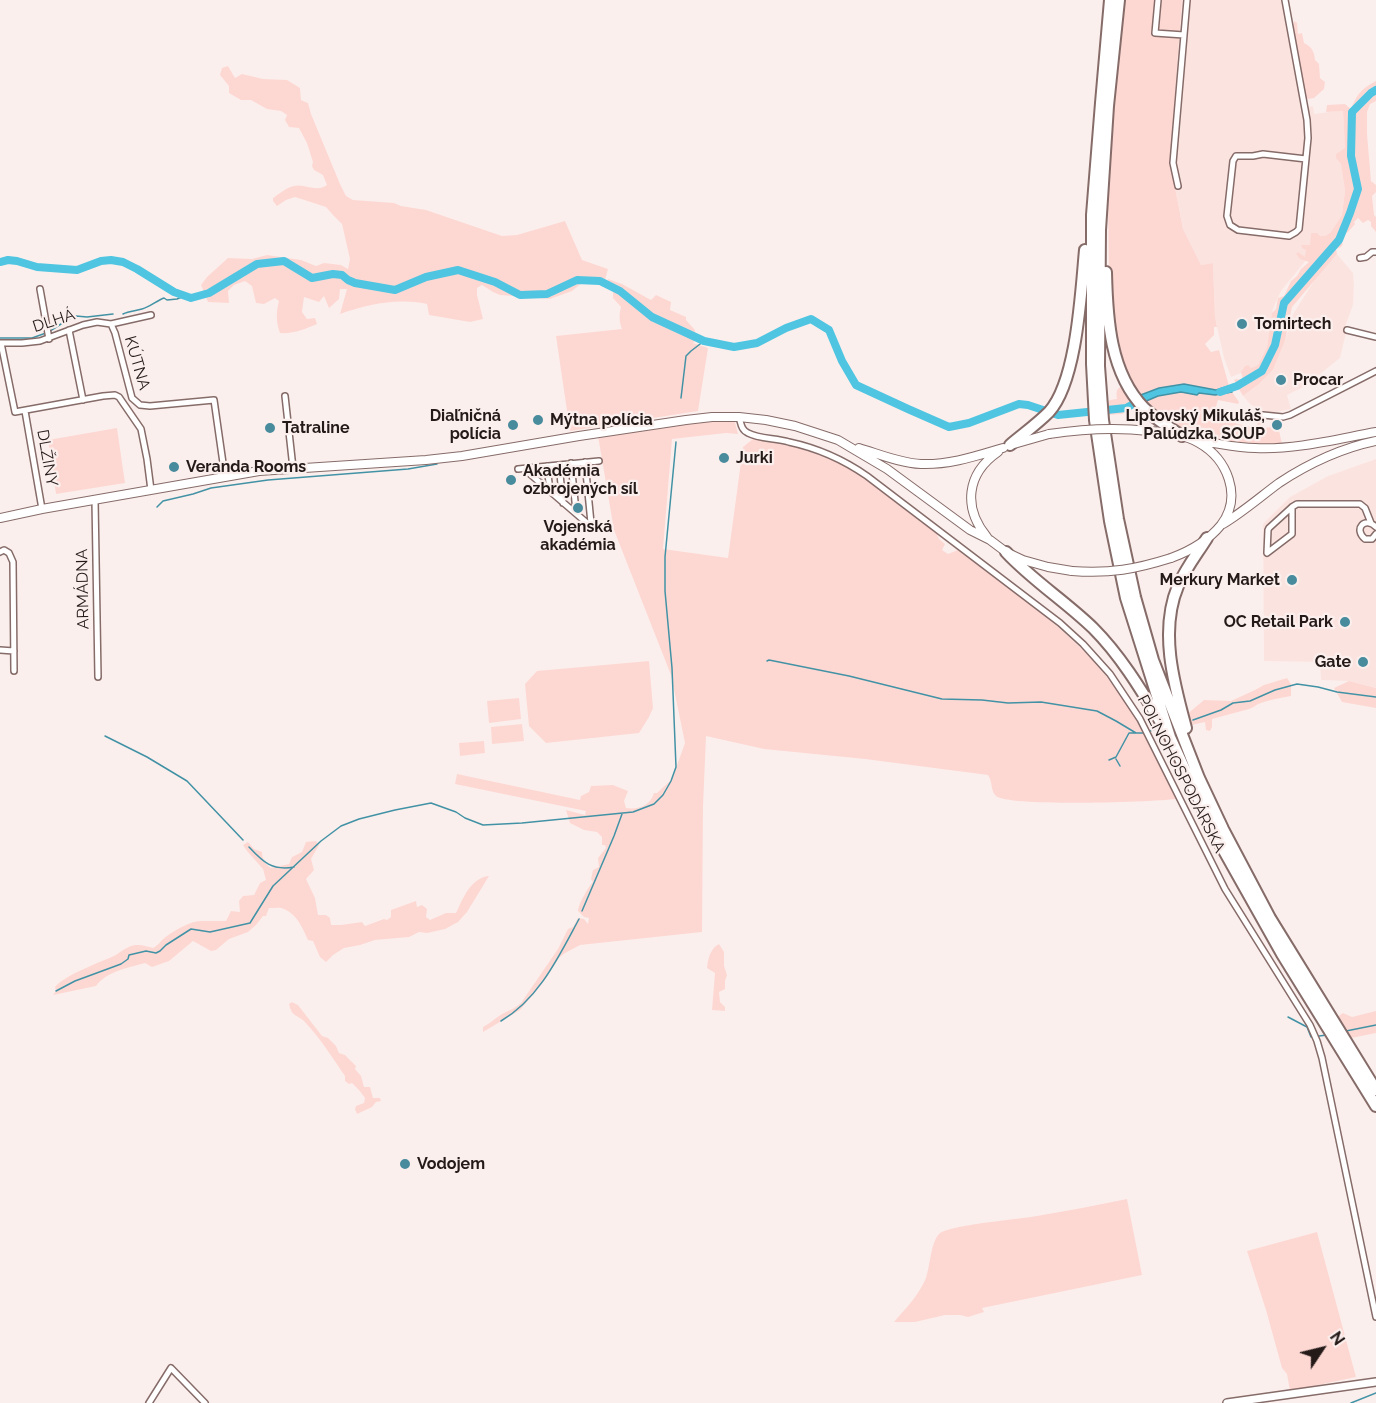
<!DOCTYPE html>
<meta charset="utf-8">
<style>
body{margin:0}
#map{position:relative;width:1376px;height:1403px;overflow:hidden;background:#fbefed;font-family:Raleway,sans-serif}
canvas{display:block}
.north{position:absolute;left:1292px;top:1319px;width:60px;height:60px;-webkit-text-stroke:4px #fbefed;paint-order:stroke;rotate:55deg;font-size:16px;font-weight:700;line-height:24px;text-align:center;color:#241a18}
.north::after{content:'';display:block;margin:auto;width:21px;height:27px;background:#241a18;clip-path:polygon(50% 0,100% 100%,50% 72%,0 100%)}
</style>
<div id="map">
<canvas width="1376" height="1403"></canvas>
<div class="north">N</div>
</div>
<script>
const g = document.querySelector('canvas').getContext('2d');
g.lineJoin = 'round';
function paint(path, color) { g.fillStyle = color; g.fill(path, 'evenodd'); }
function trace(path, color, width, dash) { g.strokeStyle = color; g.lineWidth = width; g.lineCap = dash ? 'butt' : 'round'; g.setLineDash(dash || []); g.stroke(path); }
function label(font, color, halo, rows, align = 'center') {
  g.font = font + ' Raleway,sans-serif'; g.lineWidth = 4.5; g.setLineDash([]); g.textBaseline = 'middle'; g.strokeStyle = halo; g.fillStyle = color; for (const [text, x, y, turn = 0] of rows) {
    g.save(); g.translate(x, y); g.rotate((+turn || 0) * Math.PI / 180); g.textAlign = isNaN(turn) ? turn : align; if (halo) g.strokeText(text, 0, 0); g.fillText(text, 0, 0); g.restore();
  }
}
paint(new Path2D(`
 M 1182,0 L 1283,0 L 1304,108 L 1313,106 L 1314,114 L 1343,110 L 1347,172 L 1342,215 L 1320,248 L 1316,248 L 1281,291 L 1273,309 L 1267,347 L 1258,366 L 1231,377 L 1224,358 L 1215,318 L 1213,263 L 1201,265 L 1183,229 L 1170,162 Z
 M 1337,254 L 1353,273 L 1354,284 L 1353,305 L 1345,327 L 1346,333 L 1340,358 L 1305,386 L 1287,395 L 1291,409 L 1271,413 L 1258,409 L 1250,404 L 1243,396 L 1259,384 L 1273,370 L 1285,341 L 1293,314 L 1316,278 Z
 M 1376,459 L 1376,688 L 1349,681 L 1321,680 L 1320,662 L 1264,661 L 1263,524 L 1290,497 L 1328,476 Z`), '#fbe4e0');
paint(new Path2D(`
 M 1121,0 L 1182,0 L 1170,162 L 1183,229 L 1201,265 L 1213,263 L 1215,317 L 1217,327 L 1214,327 L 1214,335 L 1205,344 L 1211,352 L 1219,350 L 1229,386 C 1215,393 1187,387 1171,387 C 1159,387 1149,391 1138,396 L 1120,361 L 1109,282 L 1108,196 L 1114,97 Z
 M 1294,21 L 1297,23 L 1298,34 L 1302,33 L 1304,43 C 1312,47 1314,51 1315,60 L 1319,64 L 1320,78 L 1325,82 L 1324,89 L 1314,98 L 1308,99 L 1306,97 L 1293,30 Z
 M 228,66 L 235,78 L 242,74 L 263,79 L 287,80 L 300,88 L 301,100 L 308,103 L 311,114 L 340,184 L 346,196 L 353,200 L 394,203 L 401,206 L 426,210 L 502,236 L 517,235 L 565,221 L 582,260 L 608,269 L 605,280 L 579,277 L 582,283 L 572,291 L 550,299 L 500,295 L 493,292 L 482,285 L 477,288 L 477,295 L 483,319 L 470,322 L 429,315 L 427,304 C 397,298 369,304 340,314 L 347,289 L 340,289 L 339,299 L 329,308 L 324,296 L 319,302 L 304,297 L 302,312 L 307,319 L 315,318 L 317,324 C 305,329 294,334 280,333 C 276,322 276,312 279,301 L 275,298 L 264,304 L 256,303 L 252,286 L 245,281 L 234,285 L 228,291 L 229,303 L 208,302 L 201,285 L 207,277 L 228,258 L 252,259 L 267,255 L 301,260 L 316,266 L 324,263 L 341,265 L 348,269 L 350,259 L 342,224 L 333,215 L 326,207 L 295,197 L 286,200 L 277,206 L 273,201 L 273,198 C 279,194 287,187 294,186 C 305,183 316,193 327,185 L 323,175 L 314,170 L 312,166 L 313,162 L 307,143 L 299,128 L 289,127 L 285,120 L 287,115 L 281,111 L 267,109 L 251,100 L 241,100 L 229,93 L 229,86 L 220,75 L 222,68 Z
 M 1376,81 L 1376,101 L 1370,104 L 1367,112 L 1367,134 L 1371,181 L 1376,185 L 1376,192 L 1372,196 L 1374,215 L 1376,217 L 1376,232 L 1371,226 L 1371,222 L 1368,220 L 1363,223 L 1358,218 L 1354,222 L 1355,224 L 1348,232 L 1338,237 L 1337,239 L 1343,244 L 1341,247 L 1336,249 L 1337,254 L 1292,307 L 1285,341 L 1273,370 L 1259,384 L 1243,396 L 1234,380 L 1236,379 L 1243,380 L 1241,372 L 1245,366 L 1248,365 L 1251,368 L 1258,365 L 1267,347 L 1272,313 L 1276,309 L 1278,298 L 1284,296 L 1291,281 L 1297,276 L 1301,269 L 1309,262 L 1300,259 L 1296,254 L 1298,252 L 1305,257 L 1306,250 L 1302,248 L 1301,245 L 1310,245 L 1311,233 L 1317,233 L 1320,236 L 1325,236 L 1330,233 L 1342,215 L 1345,190 L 1341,164 L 1336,158 L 1336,154 L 1345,148 L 1343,111 L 1326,112 L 1327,105 L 1345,104 L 1351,109 C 1357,94 1361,89 1376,81 Z
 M 608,279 L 622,284 L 651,300 L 656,295 L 671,302 L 670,310 L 686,317 L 686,320 L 695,330 L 696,340 L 693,343 L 708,348 L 698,411 L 570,431 L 556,336 L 622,329 C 619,322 619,314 621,307 L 613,298 L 613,285 L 607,281 Z
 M 1122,386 L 1134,403 L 1127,407 L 1129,411 L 1122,414 L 1107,415 L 1106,404 L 1110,400 L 1117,399 C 1116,392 1116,389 1122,386 Z
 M 1181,392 L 1196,395 L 1199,393 L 1215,395 L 1232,392 L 1239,402 L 1238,404 L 1218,400 L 1215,410 L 1217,417 L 1238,424 L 1256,428 L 1259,417 L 1261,418 L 1261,425 L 1264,428 L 1278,426 L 1282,444 C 1245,446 1202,443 1169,422 C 1160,417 1152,409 1144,402 L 1158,396 Z
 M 704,421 L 731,421 L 735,422 L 738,434 L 726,433 L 672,439 L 663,549 L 728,558 L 743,447 L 753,439 C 791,444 826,454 858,474 C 885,490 910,512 936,532 L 939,539 L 945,544 L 942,550 L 948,554 L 958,550 C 978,564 998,579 1017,594 C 1062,629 1096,657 1127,705 C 1147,735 1161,768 1176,799 C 1152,802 1009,807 996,796 C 990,790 993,782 988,775 L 865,759 L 764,749 L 706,736 L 703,807 L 702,932 L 580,945 L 565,953 L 559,958 L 542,984 L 520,1010 L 483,1032 L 483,1027 C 489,1024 493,1020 499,1016 C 508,1010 512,1011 521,1003 L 558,949 L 568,929 L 573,927 L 578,918 L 584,919 L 588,924 L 589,918 L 584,917 L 578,911 C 578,905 588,887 593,882 L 591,879 L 593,870 L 599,867 L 598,858 L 606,848 L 605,845 L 602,845 L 602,837 L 597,832 L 584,830 L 570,823 L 566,810 L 585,815 L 586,811 L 455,784 L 457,774 L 580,800 L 581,796 L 589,792 L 591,786 L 613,785 L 628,791 L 624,801 L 626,808 C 638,810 650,806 654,793 L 657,793 L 672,779 L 685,743 L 671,675 L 614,530 L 598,436 Z
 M 117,428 L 125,483 L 56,494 L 48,440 Z
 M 649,661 L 653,708 L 649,717 L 639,733 L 546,743 L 529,726 L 525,684 L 537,671 Z
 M 1287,678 L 1291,684 L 1291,696 C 1280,698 1269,700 1258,704 C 1255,706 1252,708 1249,709 C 1237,712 1224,716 1212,719 L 1212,727 L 1210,731 L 1206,730 L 1205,722 L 1187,726 L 1185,716 L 1204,700 L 1231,701 L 1255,690 L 1264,685 Z
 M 1349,681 L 1376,688 L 1376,708 L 1342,702 L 1334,688 Z
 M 519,698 L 521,719 L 489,723 L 487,701 Z
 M 522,724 L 524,741 L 492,744 L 491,727 Z
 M 484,741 L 485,753 L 460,756 L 459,743 Z
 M 316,841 L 319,845 L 311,859 L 314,870 L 306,879 L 315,898 L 318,915 L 326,915 L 330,918 L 331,925 L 341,925 L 362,922 L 365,926 L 384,919 L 387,920 L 391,917 L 391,910 L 416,901 L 417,907 L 422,905 L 427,909 L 426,917 L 430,920 L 446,913 L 456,913 C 463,899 470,878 489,876 L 467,912 L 458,922 L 445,929 L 427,933 L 419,932 L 409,937 L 375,940 L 360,945 L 344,948 L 333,955 L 326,962 L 320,957 L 313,941 L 308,940 C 303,929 297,914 284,909 C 281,907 274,908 269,908 L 266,916 L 263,916 L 256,925 L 248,932 L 229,939 L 216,950 L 211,951 L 193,941 L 169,961 L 152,967 L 145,963 C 128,968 107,971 96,986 L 53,995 L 56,991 L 55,987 C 66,974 99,963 116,955 C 121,951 131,944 138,945 C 143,945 149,947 153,948 C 159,945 162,939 167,936 C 177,929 190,921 202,921 C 210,921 218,921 226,921 L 231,911 L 240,912 L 239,901 L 243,896 L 254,895 L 260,883 L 266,880 L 263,869 L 247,851 L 243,845 L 248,842 L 254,849 L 262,852 C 262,860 265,864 271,868 L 289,864 L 292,857 L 302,852 L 306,842 Z
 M 719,944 L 724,952 L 724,966 L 727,975 L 725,981 L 725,989 L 719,992 L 720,1002 L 725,1007 L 725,1011 L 712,1010 L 715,973 L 707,968 C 708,959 710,949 719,944 Z
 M 292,1002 L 298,1005 L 322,1036 L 328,1038 L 336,1046 L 339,1053 L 345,1055 L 356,1066 L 355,1069 L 361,1076 L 364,1087 L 370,1087 L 373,1098 L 380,1098 L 381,1101 L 376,1102 L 372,1107 L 357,1114 L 355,1109 L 356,1106 L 364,1103 L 365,1098 L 359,1090 L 352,1083 L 349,1084 L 345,1081 L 345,1076 C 332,1057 320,1038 304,1021 C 296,1014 292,1017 289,1004 Z
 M 1376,1011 L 1376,1033 L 1351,1038 L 1337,1017 L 1343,1013 L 1352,1017 Z
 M 1127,1199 L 1142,1275 L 982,1308 L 984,1312 L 968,1317 L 960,1315 L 945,1315 L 915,1322 L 894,1322 C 906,1308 919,1295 926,1278 C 930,1266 931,1242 939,1234 C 948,1225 1020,1219 1037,1216 C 1067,1211 1097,1205 1127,1199 Z
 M 1317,1232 L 1356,1377 L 1290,1391 L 1287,1374 L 1282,1368 L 1266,1310 L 1247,1251 Z`), '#fdd8d3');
const water = new Path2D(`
 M 1184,384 L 1216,390 L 1229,386 L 1232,392 L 1215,395 L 1199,393 L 1197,395 L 1181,392 L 1158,396 L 1144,402 L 1138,396 L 1159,388 Z`);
paint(water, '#4fc5e1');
trace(water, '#4292a5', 1.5);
trace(new Path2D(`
 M 123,314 C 129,311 135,311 142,309 C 150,307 156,301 164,298 L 167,300 L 177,299 L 184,296
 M 50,331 L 69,319 L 76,316 L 87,317 L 113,314
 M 0,338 L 32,338 L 46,333
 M 681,398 L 686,356 L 691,351 L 704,341
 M 157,507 L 163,501 L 193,494 L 211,488 L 268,480 L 408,469 L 437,464
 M 767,661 L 769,660 L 849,676 L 942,699 L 982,700 L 1008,703 L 1041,702 L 1097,711 L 1116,721 L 1136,733
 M 1193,720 L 1221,710 L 1233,703 L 1250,701 L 1275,690 L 1297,684 L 1318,687 L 1337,692 L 1376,697
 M 1150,731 L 1155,729
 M 105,736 L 147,757 L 187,781 L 243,840
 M 1116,759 L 1120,766
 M 1109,760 L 1116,757 L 1129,733 L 1143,733
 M 249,847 C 263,862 272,871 294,867
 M 582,911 L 614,836 L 622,814
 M 56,991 L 75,981 L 121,964 L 128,959 L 129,955 L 146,951 L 156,953 L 160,951 L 166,945 L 191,929 L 210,932 L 250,923 L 273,886 L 321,841 L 341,826 L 359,819 L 395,810 L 431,803 L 456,812 L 465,818 L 483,825 L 522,823 L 633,812 L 654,804 L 663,795 L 671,781 L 676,767 L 672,668 L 665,591 L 665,557 L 676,442
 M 1288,1017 L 1307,1027 L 1311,1037 L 1313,1037
 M 501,1021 C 539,999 559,956 579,919
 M 1346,1031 L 1376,1025
 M 1319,1036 L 1327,1035
 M 1351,1403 L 1376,1393`), '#4292a5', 1.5);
trace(new Path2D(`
 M 0,262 L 8,260 L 17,261 L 37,267 L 77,270 L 101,261 L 111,260 L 123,262 L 137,269 L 174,292 L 191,298 L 209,293 L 257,264 L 284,261 L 312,278 L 333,274 L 342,275 L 348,280 L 355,283 L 395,290 L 426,277 L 458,270 L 495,282 L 520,295 L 547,294 L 577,280 L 600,281 L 620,291 L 652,317 L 704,341 L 734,347 L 757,343 L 786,328 L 811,319 L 829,330 L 842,361 L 856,385 L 908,409 L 949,427 L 969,423 L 1019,404 L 1028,405 L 1058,415 L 1126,408 L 1143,399
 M 1220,392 L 1237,386 L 1262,371 L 1275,345 L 1284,303 L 1339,240 L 1350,213 L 1358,189 L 1351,156 L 1352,112 L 1371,93 L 1376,90`), '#4fc5e1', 8);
const minor = new Path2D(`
 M 1158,0 L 1155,33 L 1184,35
 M 1285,0 L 1307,120 L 1308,138 L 1299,229 L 1296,232 L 1289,236 L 1238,230 L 1230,225 L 1227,216 L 1233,161 L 1236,156 L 1253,156 L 1263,154 L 1306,159
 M 1178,186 L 1173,163 L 1187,0
 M 1360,258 L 1366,257 L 1372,252 L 1376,252
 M 40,289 L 49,339
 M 111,324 L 115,333 L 132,398 L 140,405 L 150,406 L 214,400 L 225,477
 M 69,330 L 83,400
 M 1347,330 L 1376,337
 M 0,343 L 22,343 L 40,341 L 83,325 L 97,322 L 111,324 L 151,315
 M 1,343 L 15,412 L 103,396 L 115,395 L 119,397 L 141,429 L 147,459 L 151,490
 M 285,396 L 293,468
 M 25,411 L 42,509
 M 1263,415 L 1283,417 L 1290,415 L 1376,371
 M 739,417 C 741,423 741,430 748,433 C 759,439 776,438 789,442 C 817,448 844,460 867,476 L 1060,623 L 1083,644 L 1110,674 L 1140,719 L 1225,889 L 1310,1025 L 1317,1041 L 1322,1058 L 1376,1317
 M 571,463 L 576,511
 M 559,465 L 563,503
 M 547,466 L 550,491
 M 529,468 L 530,474 L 587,523 L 591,523 L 585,462
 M 518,469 L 599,461
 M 95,500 L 98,677
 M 1292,507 L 1292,534 L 1267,553 L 1268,530 L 1269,528 L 1292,507 L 1297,504 L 1360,504 L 1365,508 L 1371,523
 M 1376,527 C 1365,516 1353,529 1365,539 L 1372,539 L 1376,534
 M 0,552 L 4,550 L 9,553 L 13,562 L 14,671
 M 0,650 L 14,651
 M 149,1403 L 171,1368 L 205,1403`);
const tertiary = new Path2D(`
 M 1227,1403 L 1376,1382`);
const secondary = new Path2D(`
 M 1149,431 C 1166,432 1184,434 1199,443 C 1227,459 1243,496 1221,525 C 1208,541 1190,551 1171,558
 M 1199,441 C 1218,443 1236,448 1255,448 C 1295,450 1337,439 1376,432
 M 1014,444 L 1049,434
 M 859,448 C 879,454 900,463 921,464 C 950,465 976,456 1003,448
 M 0,518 L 42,509 L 259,471 L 426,460 L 462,456 L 579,436 L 686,420 L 712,417 L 739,417 L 766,420 L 795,426 L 838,440 L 887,469 L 970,530 L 990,540 L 1006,552 L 1023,560 L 1048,567 L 1072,571
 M 1223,524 C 1243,512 1260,497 1279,483 C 1308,464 1342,448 1376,441
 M 987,537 C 963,508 966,474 998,452`);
const motorway = new Path2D(`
 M 1110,0 L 1101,103 L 1092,215 L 1092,364 L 1095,420 L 1110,521 L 1126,598 L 1170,737 L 1214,833 L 1282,954 L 1376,1106
 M 1119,0 L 1108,106 L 1100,230 L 1099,366 L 1103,420 L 1118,519 L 1135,597 L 1153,660 L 1199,778 L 1223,829 L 1270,918 L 1376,1090
 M 1106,272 C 1107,319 1110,373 1144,408 C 1155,419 1169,427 1182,436
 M 1010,445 C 1023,434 1037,424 1049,412 C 1077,381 1081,292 1085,250
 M 1006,552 C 1032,580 1065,601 1093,628 C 1120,655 1140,688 1160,721
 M 1186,728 C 1174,684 1159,631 1178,586 C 1185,569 1197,554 1207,538`);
trace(minor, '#866c69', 8);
trace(tertiary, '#866c69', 10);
trace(secondary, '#866c69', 10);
trace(motorway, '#866c69', 14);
trace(minor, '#fff', 5);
trace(tertiary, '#fff', 7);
trace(secondary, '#fff', 8);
trace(motorway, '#fff', 10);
const secondaryBridge = new Path2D(`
 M 1049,434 C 1082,429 1115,427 1149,431
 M 1072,571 C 1110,574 1136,569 1171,558`);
trace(secondaryBridge, '#866c69', 10, []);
trace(secondaryBridge, '#fff', 8);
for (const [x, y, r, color] of [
 [1242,324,6,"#488b9c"],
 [1281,380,6,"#488b9c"],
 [538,420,6,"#488b9c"],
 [513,425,6,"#488b9c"],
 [1277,425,6,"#488b9c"],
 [270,428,6,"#488b9c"],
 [724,458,6,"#488b9c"],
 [174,467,6,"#488b9c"],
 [511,480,6,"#488b9c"],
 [578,508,6,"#488b9c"],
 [1292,580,6,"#488b9c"],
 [1345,622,6,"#488b9c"],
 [1363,662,6,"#488b9c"],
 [405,1164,6,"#488b9c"]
]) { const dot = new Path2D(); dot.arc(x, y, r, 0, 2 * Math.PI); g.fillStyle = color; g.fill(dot); trace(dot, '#fbefed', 2); }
label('16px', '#241a18', '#fbefed', [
 ["DLHÁ",54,321,-18],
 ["KÚTNA",137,363,74],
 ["DLŽINY",47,458,80],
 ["ARMÁDNA",83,589,-91],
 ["POĽNOHOSPODÁRSKA",1181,774,63]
]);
label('bold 16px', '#241a18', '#fbefed', [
 ["Tomirtech",1254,324],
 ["Procar",1293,380],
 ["Diaľničná",501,416,"right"],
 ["polícia",501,434,"right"],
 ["Liptovský Mikuláš,",1265,416,"right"],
 ["Palúdzka, SOUP",1265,434,"right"],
 ["Mýtna polícia",550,420],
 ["Tatraline",282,428],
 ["Jurki",736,458],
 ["Veranda Rooms",186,467],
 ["Akadémia",523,471],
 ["ozbrojených síl",523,489],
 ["Vojenská",578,527,"center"],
 ["akadémia",578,545,"center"],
 ["Merkury Market",1280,580,"right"],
 ["OC Retail Park",1333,622,"right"],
 ["Gate",1351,662,"right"],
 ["Vodojem",417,1164]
], 'left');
</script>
